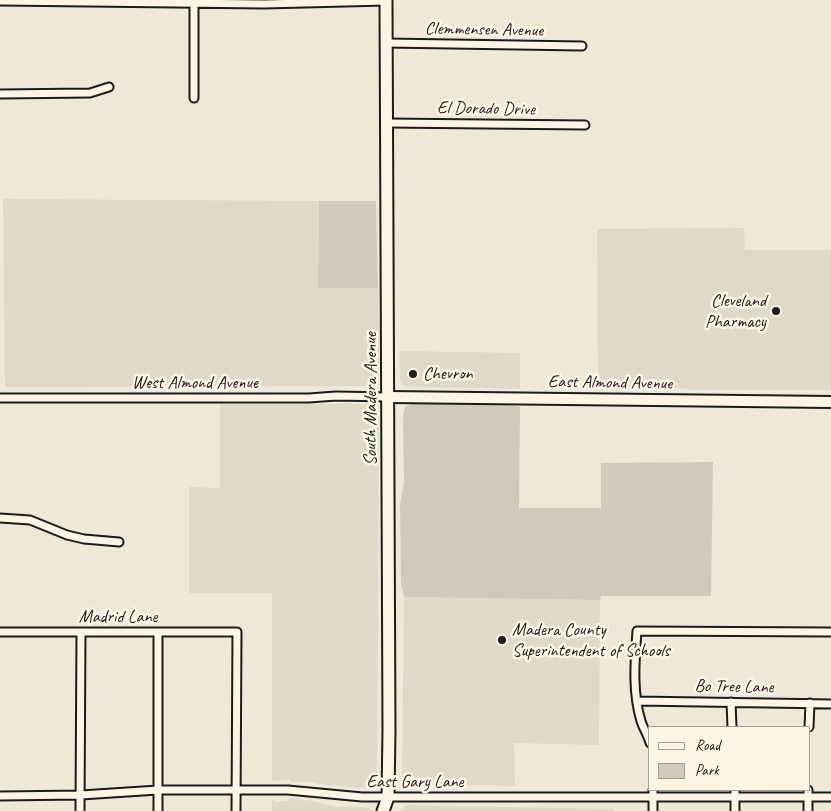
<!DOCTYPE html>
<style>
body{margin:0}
#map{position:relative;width:831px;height:811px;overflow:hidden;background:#eee8d9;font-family:Caveat,sans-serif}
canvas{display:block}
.legend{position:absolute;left:648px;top:726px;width:162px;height:65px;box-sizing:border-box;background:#fcf5e5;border:1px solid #a29e95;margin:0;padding:6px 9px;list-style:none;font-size:15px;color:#1c1c1c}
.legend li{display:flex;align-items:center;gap:10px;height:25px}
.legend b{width:25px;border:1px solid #a29e95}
</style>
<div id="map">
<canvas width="831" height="811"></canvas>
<ul class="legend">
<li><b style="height:6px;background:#fcf5e5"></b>Road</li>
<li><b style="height:14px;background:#cfcabd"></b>Park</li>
</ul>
</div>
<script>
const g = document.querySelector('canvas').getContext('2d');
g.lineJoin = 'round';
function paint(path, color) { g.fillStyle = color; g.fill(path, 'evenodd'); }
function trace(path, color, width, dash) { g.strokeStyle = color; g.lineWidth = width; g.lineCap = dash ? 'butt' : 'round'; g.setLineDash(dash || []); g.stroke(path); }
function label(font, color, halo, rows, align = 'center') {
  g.font = font + ' Caveat,sans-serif'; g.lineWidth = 5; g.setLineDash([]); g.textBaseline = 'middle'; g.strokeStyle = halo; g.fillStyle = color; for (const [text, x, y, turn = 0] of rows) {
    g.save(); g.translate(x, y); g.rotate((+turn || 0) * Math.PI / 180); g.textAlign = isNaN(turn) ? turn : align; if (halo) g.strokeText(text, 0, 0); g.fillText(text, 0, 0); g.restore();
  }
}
paint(new Path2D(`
 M 3,199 L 319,201 L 318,288 L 378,288 L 379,377 L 377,383 L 371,386 L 5,387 Z
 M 744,228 L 745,250 L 831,250 L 831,390 L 693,390 L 682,388 L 651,388 L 647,385 L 637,387 L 635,390 L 598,389 L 597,229 Z
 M 399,351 L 520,353 L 520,389 L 408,387 L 403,385 L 400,380 Z
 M 220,404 L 371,404 L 376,407 L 379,413 L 377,778 L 374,784 L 368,788 L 346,787 L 333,785 L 331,786 L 309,782 L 291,782 L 289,779 L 272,781 L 272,593 L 189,593 L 189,487 L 220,488 Z
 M 404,597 L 600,600 L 599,745 L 514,743 L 515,786 L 413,784 L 406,781 L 402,776 Z
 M 291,798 L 313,801 L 337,807 L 363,807 L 369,808 L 373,811 L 272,811 L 272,799 L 276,802 L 288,801 Z
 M 406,805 L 613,809 L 613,811 L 400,811 Z`), '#ded9cb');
paint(new Path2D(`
 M 319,201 L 376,201 L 378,288 L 318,288 Z
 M 413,403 L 500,404 L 520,407 L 519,508 L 601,508 L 601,463 L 713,462 L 711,596 L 601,596 L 600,600 L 404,597 L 401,583 L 400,504 L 404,483 L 403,415 L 405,407 Z`), '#cfcabd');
const minor = new Path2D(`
 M 0,1 L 264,4 L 386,1
 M 386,43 L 582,46
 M 0,94 L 90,93 L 109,87
 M 194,98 L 194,0
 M 387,123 L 585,125
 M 0,398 L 309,398 L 336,396 L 389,397
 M 0,518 L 30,520 L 67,535 L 84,539 L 119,542
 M 0,632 L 237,632 L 236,811
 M 158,632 L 158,811
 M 637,701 L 831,704
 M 731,702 L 732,727
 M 809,727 L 810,703
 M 650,743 C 648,735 643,728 641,721 C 632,692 635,660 637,631 L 831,632
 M 653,790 L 653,811
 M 735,790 L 735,811
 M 0,796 L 81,795 L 158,790 L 288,790 L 362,797 L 831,797
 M 80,811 L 81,632
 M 808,811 L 808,790`);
const secondary = new Path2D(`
 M 389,397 L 831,402`);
const primary = new Path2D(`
 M 383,811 L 388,797 L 389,730 L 386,0`);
trace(minor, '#1c1c1c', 11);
trace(secondary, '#1c1c1c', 14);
trace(primary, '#1c1c1c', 15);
trace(minor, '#fcf5e5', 7);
trace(secondary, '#fcf5e5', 10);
trace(primary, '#fcf5e5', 11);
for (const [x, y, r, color] of [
 [776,311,5,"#1c1c1c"],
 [413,374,5,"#1c1c1c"],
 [502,640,5,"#1c1c1c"]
]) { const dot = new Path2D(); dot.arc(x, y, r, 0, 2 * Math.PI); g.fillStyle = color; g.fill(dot); trace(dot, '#fcf5e5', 2); }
label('18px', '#1c1c1c', '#fcf5e5', [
 ["Clemmensen Avenue",484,30,1],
 ["El Dorado Drive",486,109,1],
 ["West Almond Avenue",195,383],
 ["East Almond Avenue",610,383,1],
 ["South Madera Avenue",371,399,-90],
 ["Madrid Lane",118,617],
 ["Bo Tree Lane",734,687,1],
 ["East Gary Lane",415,782]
]);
label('18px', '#1c1c1c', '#fcf5e5', [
 ["Cleveland",766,301,"right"],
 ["Pharmacy",766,322,"right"],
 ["Chevron",423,374],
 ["Madera County",512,630],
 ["Superintendent of Schools",512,651]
], 'left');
</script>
